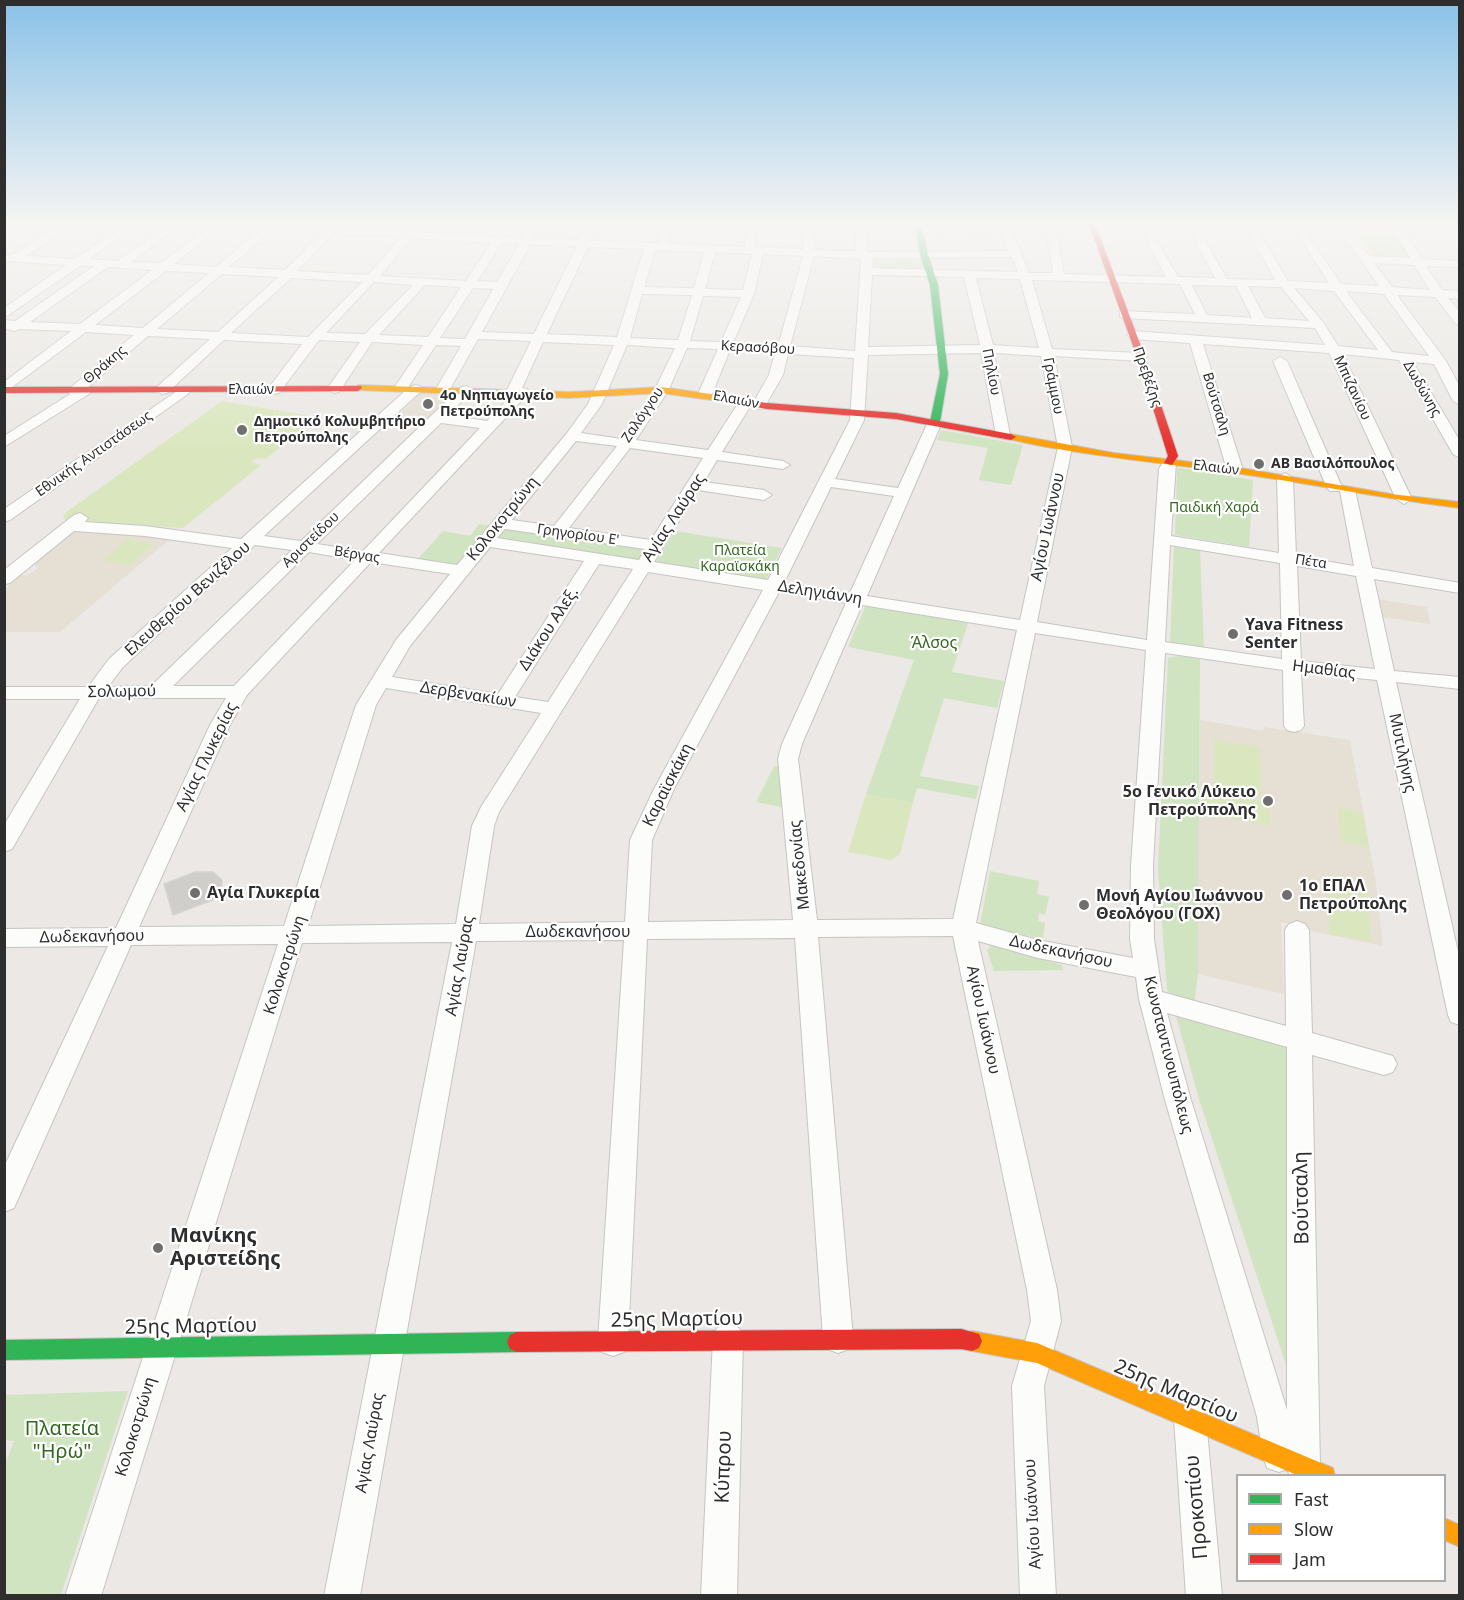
<!DOCTYPE html>
<meta charset="utf-8">
<style>
body{margin:0}
#map{position:relative;width:1464px;height:1600px;overflow:hidden;background:#ebe8e5;font-family:"Noto Sans",sans-serif}
canvas{display:block}
.frame{position:absolute;inset:0;border:6px solid #2e2e2e;pointer-events:none}
.legend{position:absolute;left:1236px;top:1474px;width:210px;height:108px;box-sizing:border-box;background:#fff;border:2px solid #ababab;margin:0;padding:8px 10px;list-style:none;font-size:18px;color:#2e2e2e}
.legend li{display:flex;align-items:center;gap:12px;height:30px}
.legend b{width:30px;border:2px solid #ababab}
</style>
<div id="map">
<canvas width="1464" height="1600"></canvas>
<div class="frame"></div>
<ul class="legend">
<li><b style="height:8px;background:#30b455"></b>Fast</li>
<li><b style="height:8px;background:#ff9f0a"></b>Slow</li>
<li><b style="height:8px;background:#e5322d"></b>Jam</li>
</ul>
</div>
<script>
const g = document.querySelector('canvas').getContext('2d');
g.lineJoin = 'round';
function paint(path, color) { g.fillStyle = color; g.fill(path, 'evenodd'); }
function trace(path, color, width, dash) { g.strokeStyle = color; g.lineWidth = width; g.lineCap = dash ? 'butt' : 'round'; g.setLineDash(dash || []); g.stroke(path); }
function label(font, color, halo, rows, align = 'center') {
  g.font = font + ' "Noto Sans",sans-serif'; g.lineWidth = 4.5; g.setLineDash([]); g.textBaseline = 'middle'; g.strokeStyle = halo; g.fillStyle = color; for (const [text, x, y, turn = 0] of rows) {
    g.save(); g.translate(x, y); g.rotate((+turn || 0) * Math.PI / 180); g.textAlign = isNaN(turn) ? turn : align; if (halo) g.strokeText(text, 0, 0); g.fillText(text, 0, 0); g.restore();
  }
}
paint(new Path2D(`
 M 419,394 L 458,394 L 420,429 L 389,425 Z
 M 72,530 L 171,538 L 60,632 L 5,632 L 5,590 L 19,575 L 27,576 L 38,568 L 33,563 Z
 M 1376,599 L 1427,607 L 1430,624 L 1378,616 Z
 M 1200,720 L 1263,731 L 1264,727 L 1350,740 L 1375,877 L 1383,946 L 1292,927 L 1292,924 L 1281,922 L 1284,994 L 1198,974 Z`), '#e5dfd4');
paint(new Path2D(`
 M 1357,235 L 1398,235 L 1409,258 L 1376,257 Z
 M 873,257 L 918,258 L 924,269 L 874,269 L 872,267 Z
 M 941,430 L 1023,445 L 1011,485 L 979,480 L 988,448 L 937,440 Z
 M 1181,468 L 1253,480 L 1249,547 L 1175,535 L 1177,469 Z
 M 479,524 L 492,526 L 459,567 L 417,560 L 443,531 L 470,536 Z
 M 506,527 L 646,548 L 639,560 L 496,539 Z
 M 675,531 L 782,548 L 766,580 L 656,562 Z
 M 1174,545 L 1200,548 L 1204,649 L 1174,644 L 1170,641 Z
 M 866,605 L 968,623 L 952,672 L 1004,681 L 997,708 L 944,698 L 920,776 L 979,786 L 976,799 L 917,788 L 913,803 L 866,794 L 914,660 L 848,647 Z
 M 1178,656 L 1200,659 L 1198,974 L 1194,1006 L 1173,998 L 1167,990 L 1158,869 L 1168,658 Z
 M 774,766 L 782,768 L 786,808 L 756,802 Z
 M 990,871 L 1039,881 L 1037,894 L 1049,897 L 1045,915 L 1039,913 L 1038,921 L 1045,923 L 1043,939 L 980,925 Z
 M 991,945 L 1062,965 L 1063,970 L 994,971 L 987,950 Z
 M 1176,1016 L 1293,1048 L 1292,1307 L 1286,1365 L 1199,1099 Z
 M 128,1391 L 61,1595 L 5,1595 L 5,1464 L 14,1441 L 5,1440 L 5,1395 Z`), '#d1e4c1');
paint(new Path2D(`
 M 222,401 L 317,417 L 266,459 L 257,458 L 251,462 L 261,465 L 183,528 L 80,522 L 65,520 L 63,518 L 65,513 Z
 M 127,539 L 154,544 L 129,565 L 102,560 Z
 M 1214,740 L 1260,747 L 1261,795 L 1214,787 Z
 M 1203,791 L 1269,802 L 1270,826 L 1202,813 Z
 M 866,794 L 913,803 L 900,854 L 891,860 L 848,852 Z
 M 1338,808 L 1363,813 L 1369,847 L 1341,842 Z
 M 1326,880 L 1366,888 L 1372,942 L 1330,934 Z`), '#dae7be');
const building = new Path2D(`
 M 195,872 L 213,872 L 222,880 L 221,888 L 226,895 L 173,915 L 164,884 Z`);
paint(building, '#d0cecb');
trace(building, '#d6d4d1', 1.5);
const street = new Path2D(`
 M 4,224 L 17,224 L 4,231 Z
 M 61,224 L 73,224 L 26,256 L 75,259 L 125,224 L 137,224 L 89,259 L 117,261 L 170,224 L 182,224 L 131,262 L 161,263 L 212,224 L 224,224 L 174,264 L 216,267 L 262,228 L 242,227 L 237,224 L 329,226 L 331,224 L 342,224 L 340,227 L 406,231 L 411,225 L 416,224 L 420,227 L 417,232 L 495,237 L 504,224 L 514,224 L 506,237 L 523,238 L 531,224 L 541,224 L 533,238 L 580,240 L 588,224 L 598,224 L 591,241 L 658,243 L 663,224 L 673,224 L 668,244 L 745,247 L 744,224 L 754,224 L 756,247 L 803,249 L 803,224 L 813,224 L 814,250 L 856,251 L 856,224 L 866,224 L 867,252 L 1009,251 L 1002,233 L 919,232 L 914,229 L 919,226 L 1000,227 L 999,224 L 1009,224 L 1029,273 L 1053,273 L 1045,224 L 1055,224 L 1064,274 L 1166,277 L 1138,224 L 1148,224 L 1178,277 L 1215,278 L 1186,224 L 1196,224 L 1227,279 L 1275,280 L 1244,224 L 1254,224 L 1288,281 L 1329,283 L 1291,224 L 1301,224 L 1341,284 L 1379,286 L 1335,224 L 1345,224 L 1347,227 L 1392,229 L 1389,224 L 1399,224 L 1422,259 L 1460,261 L 1460,267 L 1426,266 L 1442,290 L 1460,291 L 1460,299 L 1448,298 L 1460,312 L 1460,325 L 1456,324 L 1435,297 L 1397,295 L 1446,361 L 1460,387 L 1460,405 L 1453,401 L 1434,364 L 1413,362 L 1460,441 L 1460,458 L 1453,454 L 1399,360 L 1343,354 L 1412,499 L 1404,504 L 1396,499 L 1329,353 L 1203,344 L 1243,470 L 1235,475 L 1227,470 L 1190,343 L 1133,339 L 1127,335 L 1133,331 L 1325,345 L 1315,328 L 1124,318 L 1120,317 L 1120,311 L 1195,314 L 1180,284 L 1032,280 L 1052,349 L 1141,353 L 1147,357 L 1141,361 L 1054,356 L 1072,447 L 1037,622 L 1147,640 L 1159,469 L 1164,460 L 1169,459 L 1176,463 L 1171,536 L 1279,553 L 1277,478 L 1285,473 L 1293,478 L 1296,556 L 1354,566 L 1340,491 L 1330,491 L 1327,488 L 1273,361 L 1280,357 L 1287,361 L 1342,487 L 1352,487 L 1355,490 L 1372,568 L 1460,583 L 1460,593 L 1374,579 L 1394,671 L 1460,677 L 1460,689 L 1396,682 L 1460,960 L 1460,1025 L 1451,1022 L 1448,1015 L 1377,680 L 1301,673 L 1304,726 L 1301,730 L 1294,732 L 1287,730 L 1284,726 L 1283,670 L 1165,653 L 1153,865 L 1154,939 L 1162,992 L 1286,1026 L 1285,930 L 1289,924 L 1297,921 L 1305,924 L 1309,930 L 1312,1033 L 1393,1056 L 1397,1064 L 1393,1072 L 1384,1075 L 1312,1055 L 1320,1467 L 1316,1476 L 1290,1476 L 1287,1469 L 1279,1472 L 1267,1468 L 1263,1456 L 1257,1417 L 1165,1100 L 1139,999 L 1136,977 L 1038,958 L 978,941 L 1057,1290 L 1061,1321 L 1044,1386 L 1056,1596 L 1020,1596 L 1012,1386 L 1031,1321 L 1027,1290 L 953,936 L 818,937 L 853,1338 L 849,1349 L 838,1353 L 827,1349 L 823,1338 L 795,938 L 647,939 L 628,1341 L 624,1352 L 613,1356 L 602,1352 L 598,1341 L 624,940 L 476,941 L 360,1596 L 324,1596 L 452,942 L 302,943 L 101,1596 L 65,1596 L 278,944 L 131,945 L 14,1208 L 4,1212 L 4,1167 L 108,946 L 4,947 L 4,929 L 116,928 L 210,725 L 226,698 L 99,698 L 12,849 L 4,852 L 4,825 L 80,699 L 4,699 L 4,687 L 88,687 L 109,659 L 232,548 L 145,536 L 74,531 L 10,583 L 4,584 L 4,570 L 74,515 L 80,513 L 88,518 L 85,522 L 145,526 L 241,539 L 405,391 L 396,391 L 394,388 L 423,345 L 372,342 L 339,392 L 334,393 L 327,389 L 360,342 L 319,340 L 279,393 L 274,394 L 267,390 L 302,344 L 224,340 L 167,393 L 162,394 L 155,390 L 157,387 L 210,339 L 148,336 L 87,388 L 91,391 L 89,394 L 4,447 L 4,436 L 70,394 L 68,391 L 70,388 L 134,335 L 86,332 L 4,393 L 4,382 L 71,331 L 20,329 L 14,331 L 4,328 L 4,320 L 15,321 L 94,266 L 80,266 L 4,318 L 4,308 L 66,265 L 4,261 L 4,255 L 12,255 ZM 274,229 L 323,232 L 285,270 L 229,267 ZM 334,233 L 401,237 L 368,275 L 297,271 ZM 1352,233 L 1396,235 L 1410,258 L 1369,256 ZM 412,238 L 491,243 L 466,281 L 380,276 ZM 502,243 L 519,244 L 497,282 L 477,281 ZM 530,245 L 577,246 L 534,334 L 482,332 ZM 588,247 L 644,249 L 617,337 L 547,334 ZM 655,250 L 704,252 L 694,288 L 644,287 ZM 715,252 L 752,254 L 743,290 L 705,289 ZM 763,254 L 803,256 L 778,346 L 733,343 L 754,294 ZM 814,256 L 861,259 L 855,351 L 790,346 ZM 1012,257 L 1018,272 L 872,268 L 873,258 ZM 1374,263 L 1414,265 L 1430,290 L 1392,287 ZM 108,267 L 152,270 L 80,324 L 30,322 ZM 166,271 L 209,273 L 143,328 L 95,325 ZM 222,274 L 278,277 L 218,332 L 157,329 ZM 872,275 L 964,277 L 980,345 L 868,347 ZM 291,278 L 362,282 L 308,337 L 231,333 ZM 976,278 L 1020,279 L 1039,348 L 993,345 ZM 374,282 L 413,285 L 365,334 L 326,333 ZM 425,285 L 461,287 L 428,337 L 379,335 ZM 1192,285 L 1236,286 L 1252,318 L 1207,315 ZM 1248,286 L 1281,287 L 1309,321 L 1265,318 ZM 473,288 L 493,289 L 465,339 L 440,338 ZM 1294,288 L 1334,291 L 1378,350 L 1338,346 L 1323,322 ZM 1346,291 L 1384,294 L 1429,356 L 1392,352 ZM 642,294 L 692,295 L 678,340 L 630,338 ZM 703,296 L 741,297 L 721,342 L 690,341 ZM 478,339 L 531,341 L 506,392 L 511,396 L 487,421 L 448,415 L 473,390 L 466,386 L 461,387 L 301,541 L 264,536 L 420,392 L 422,389 L 420,386 L 415,385 L 407,389 L 436,345 L 461,346 L 436,389 L 443,393 L 450,389 ZM 543,342 L 614,345 L 588,404 L 567,433 L 457,565 L 379,553 L 527,395 L 529,392 L 527,389 L 522,388 ZM 627,345 L 675,348 L 654,391 L 622,439 L 581,433 L 602,404 ZM 687,348 L 718,349 L 698,394 L 705,398 L 712,394 L 730,350 L 775,353 L 769,375 L 752,405 L 759,409 L 764,408 L 783,375 L 788,354 L 854,358 L 850,420 L 768,580 L 654,562 L 698,490 L 764,500 L 772,495 L 764,490 L 704,482 L 717,460 L 783,469 L 790,465 L 783,461 L 722,452 L 753,402 L 746,398 L 741,399 L 708,450 L 636,440 L 668,391 ZM 981,353 L 996,435 L 1003,439 L 1010,435 L 994,353 L 1041,356 L 1058,447 L 1020,620 L 867,596 L 942,422 L 940,419 L 930,419 L 928,422 L 898,488 L 835,479 L 864,420 L 868,355 ZM 441,423 L 480,428 L 363,551 L 317,544 ZM 576,441 L 617,446 L 554,526 L 512,520 ZM 630,448 L 703,458 L 651,540 L 569,528 ZM 831,487 L 894,496 L 850,593 L 784,583 ZM 505,529 L 645,549 L 639,560 L 497,538 ZM 255,545 L 292,550 L 151,686 L 108,687 L 123,667 ZM 1170,545 L 1280,563 L 1282,659 L 1165,642 ZM 490,547 L 584,561 L 498,694 L 392,677 L 410,646 ZM 309,552 L 355,560 L 234,686 L 173,686 ZM 371,562 L 450,574 L 396,640 L 356,705 L 284,926 L 139,927 L 230,725 L 247,695 ZM 599,564 L 633,569 L 548,702 L 515,697 ZM 1297,566 L 1356,576 L 1375,669 L 1301,661 ZM 648,572 L 763,590 L 654,789 L 630,840 L 625,922 L 479,924 L 494,826 L 499,812 ZM 779,592 L 846,603 L 782,744 L 778,759 L 793,920 L 648,922 L 652,840 L 674,789 ZM 862,605 L 1017,630 L 953,919 L 817,920 L 798,759 L 802,744 ZM 1035,633 L 1146,650 L 1131,865 L 1130,939 L 1133,958 L 1038,940 L 976,923 ZM 386,688 L 541,713 L 481,807 L 472,826 L 456,924 L 308,926 L 376,705 ZM 1167,1013 L 1287,1047 L 1287,1410 L 1191,1100 Z
 M 183,387 L 188,388 L 190,391 L 188,394 L 10,520 L 4,522 L 4,509 Z
 M 728,1324 L 739,1328 L 743,1339 L 737,1596 L 701,1596 L 713,1339 L 717,1328 Z
 M 1190,1403 L 1201,1408 L 1206,1419 L 1222,1596 L 1186,1596 L 1174,1419 L 1179,1408 Z`);
const fast = new Path2D(`
 M 915,224 L 921,224 L 928,255 L 938,285 L 948,374 L 940,422 L 935,425 L 930,422 L 940,374 L 930,285 L 920,255 Z
 M 517,1332 L 524,1335 L 527,1342 L 524,1349 L 517,1352 L 4,1360 L 4,1340 Z`);
const slow = new Path2D(`
 M 358,385 L 569,392 L 661,387 L 725,396 L 729,399 L 725,402 L 661,393 L 569,398 L 355,390 L 354,388 Z
 M 1011,434 L 1114,453 L 1235,467 L 1391,494 L 1460,502 L 1460,508 C 1384,499 1309,483 1234,473 C 1158,462 1082,456 1008,439 L 1006,437 Z
 M 972,1331 L 1037,1343 L 1333,1468 L 1335,1476 L 1299,1476 L 1037,1363 L 972,1351 L 965,1348 L 962,1341 L 965,1334 Z
 M 1444,1518 L 1460,1525 L 1460,1547 L 1444,1540 Z`);
const jam = new Path2D(`
 M 1089,224 L 1095,224 L 1145,357 L 1178,456 L 1172,465 L 1164,463 L 1168,456 L 1137,357 Z
 M 361,386 L 362,388 L 358,391 L 4,393 L 4,387 Z
 M 725,396 L 767,403 L 896,413 L 1011,434 L 1016,437 L 1011,440 L 896,419 L 767,409 L 722,401 L 721,399 Z
 M 961,1329 L 979,1334 L 982,1341 L 979,1348 L 972,1351 L 961,1349 L 517,1352 L 510,1349 L 507,1342 L 510,1335 L 517,1332 Z`);
trace(street, '#c6c5c4', 2);
trace(fast, '#c6c5c4', 2);
trace(slow, '#c6c5c4', 2);
trace(jam, '#c6c5c4', 2);
paint(street, '#fcfcfb');
paint(fast, '#30b455');
paint(slow, '#ff9f0a');
paint(jam, '#e5322d');
const sky = g.createLinearGradient(0, 0, 0, 448);
sky.addColorStop(0, '#8ac2e8');
sky.addColorStop(0.5, '#f6f5f3');
sky.addColorStop(1, '#f6f5f300');
g.fillStyle = sky;
g.fillRect(0, 0, 1464, 448);
for (const [x, y, r, color] of [
 [428,404,6,"#706f6e"],
 [242,430,6,"#706f6e"],
 [1259,464,6,"#706f6e"],
 [1233,634,6,"#706f6e"],
 [1268,801,6,"#706f6e"],
 [195,893,6,"#706f6e"],
 [1287,895,6,"#706f6e"],
 [1084,905,6,"#706f6e"],
 [158,1248,6,"#706f6e"]
]) { const dot = new Path2D(); dot.arc(x, y, r, 0, 2 * Math.PI); g.fillStyle = color; g.fill(dot); trace(dot, '#fff', 2); }
label('14px', '#2e2e2e', '#fff', [
 ["Κερασόβου",758,348,3],
 ["Θράκης",105,365,-40],
 ["Πηλίου",991,372,79],
 ["Πρεβέζης",1147,377,71],
 ["Γράμμου",1053,386,79],
 ["Μπιζανίου",1352,388,65],
 ["Δωδώνης",1422,389,60],
 ["Ελαιών",251,390],
 ["Ελαιών",736,400,11],
 ["Βούτσαλη",1216,404,73],
 ["Ζαλόγγου",643,415,-56],
 ["Εθνικής Αντιστάσεως",94,454,-35],
 ["Ελαιών",1216,468,7],
 ["Γρηγορίου Ε'",578,535,8],
 ["Αριστείδου",311,540,-44],
 ["Βέργας",357,555,9],
 ["Πέτα",1311,562,9]
]);
label('bold 14px', '#2e2e2e', '#fff', [
 ["4ο Νηπιαγωγείο",440,396],
 ["Πετρούπολης",440,412],
 ["Δημοτικό Κολυμβητήριο",254,422],
 ["Πετρούπολης",254,438],
 ["ΑΒ Βασιλόπουλος",1271,464]
], 'left');
label('14px', '#336820', '#fff', [
 ["Παιδική Χαρά",1214,508],
 ["Πλατεία",740,551],
 ["Καραϊσκάκη",740,567]
]);
label('16px', '#2e2e2e', '#fff', [
 ["Αγίας Λαύρας",674,518,-57],
 ["Κολοκοτρώνη",503,519,-51],
 ["Αγίου Ιωάννου",1048,527,-78],
 ["Δεληγιάννη",820,593,9],
 ["Ελευθερίου Βενιζέλου",188,599,-42],
 ["Διάκου Αλεξ.",549,629,-57],
 ["Ημαθίας",1324,670,7],
 ["Σολωμού",122,692,-1],
 ["Δερβενακίων",468,695,9],
 ["Μυτιλήνης",1402,753,78],
 ["Αγίας Γλυκερίας",207,757,-64],
 ["Καραϊσκάκη",668,785,-63],
 ["Μακεδονίας",800,865,-96],
 ["Δωδεκανήσου",578,932],
 ["Δωδεκανήσου",92,937,-1],
 ["Δωδεκανήσου",1061,952,12],
 ["Κολοκοτρώνη",285,965,-72],
 ["Αγίας Λαύρας",460,966,-80],
 ["Αγίου Ιωάννου",983,1020,78],
 ["Κωνσταντινουπόλεως",1168,1055,76],
 ["Κολοκοτρώνη",136,1427,-73],
 ["Αγίας Λαύρας",370,1443,-80],
 ["Αγίου Ιωάννου",1033,1514,-93]
]);
label('bold 16px', '#2e2e2e', '#fff', [
 ["Yava Fitness",1245,625],
 ["Senter",1245,643],
 ["5ο Γενικό Λύκειο",1256,792,"right"],
 ["Πετρούπολης",1256,810,"right"],
 ["1ο ΕΠΑΛ",1299,886],
 ["Πετρούπολης",1299,904],
 ["Αγία Γλυκερία",207,893],
 ["Μονή Αγίου Ιωάννου",1096,896],
 ["Θεολόγου (ΓΟΧ)",1096,914]
], 'left');
label('16px', '#336820', '#fff', [
 ["Άλσος",934,643]
]);
label('20px', '#2e2e2e', '#fff', [
 ["Βούτσαλη",1302,1198,-91],
 ["25ης Μαρτίου",677,1320,-1],
 ["25ης Μαρτίου",191,1327,-1],
 ["25ης Μαρτίου",1176,1392,23],
 ["Κύπρου",724,1467,-88],
 ["Προκοπίου",1197,1507,-95]
]);
label('bold 20px', '#2e2e2e', '#fff', [
 ["Μανίκης",170,1236],
 ["Αριστείδης",170,1259]
], 'left');
label('20px', '#336820', '#fff', [
 ["Πλατεία",62,1429],
 ["\"Ηρώ\"",62,1452]
]);
</script>
